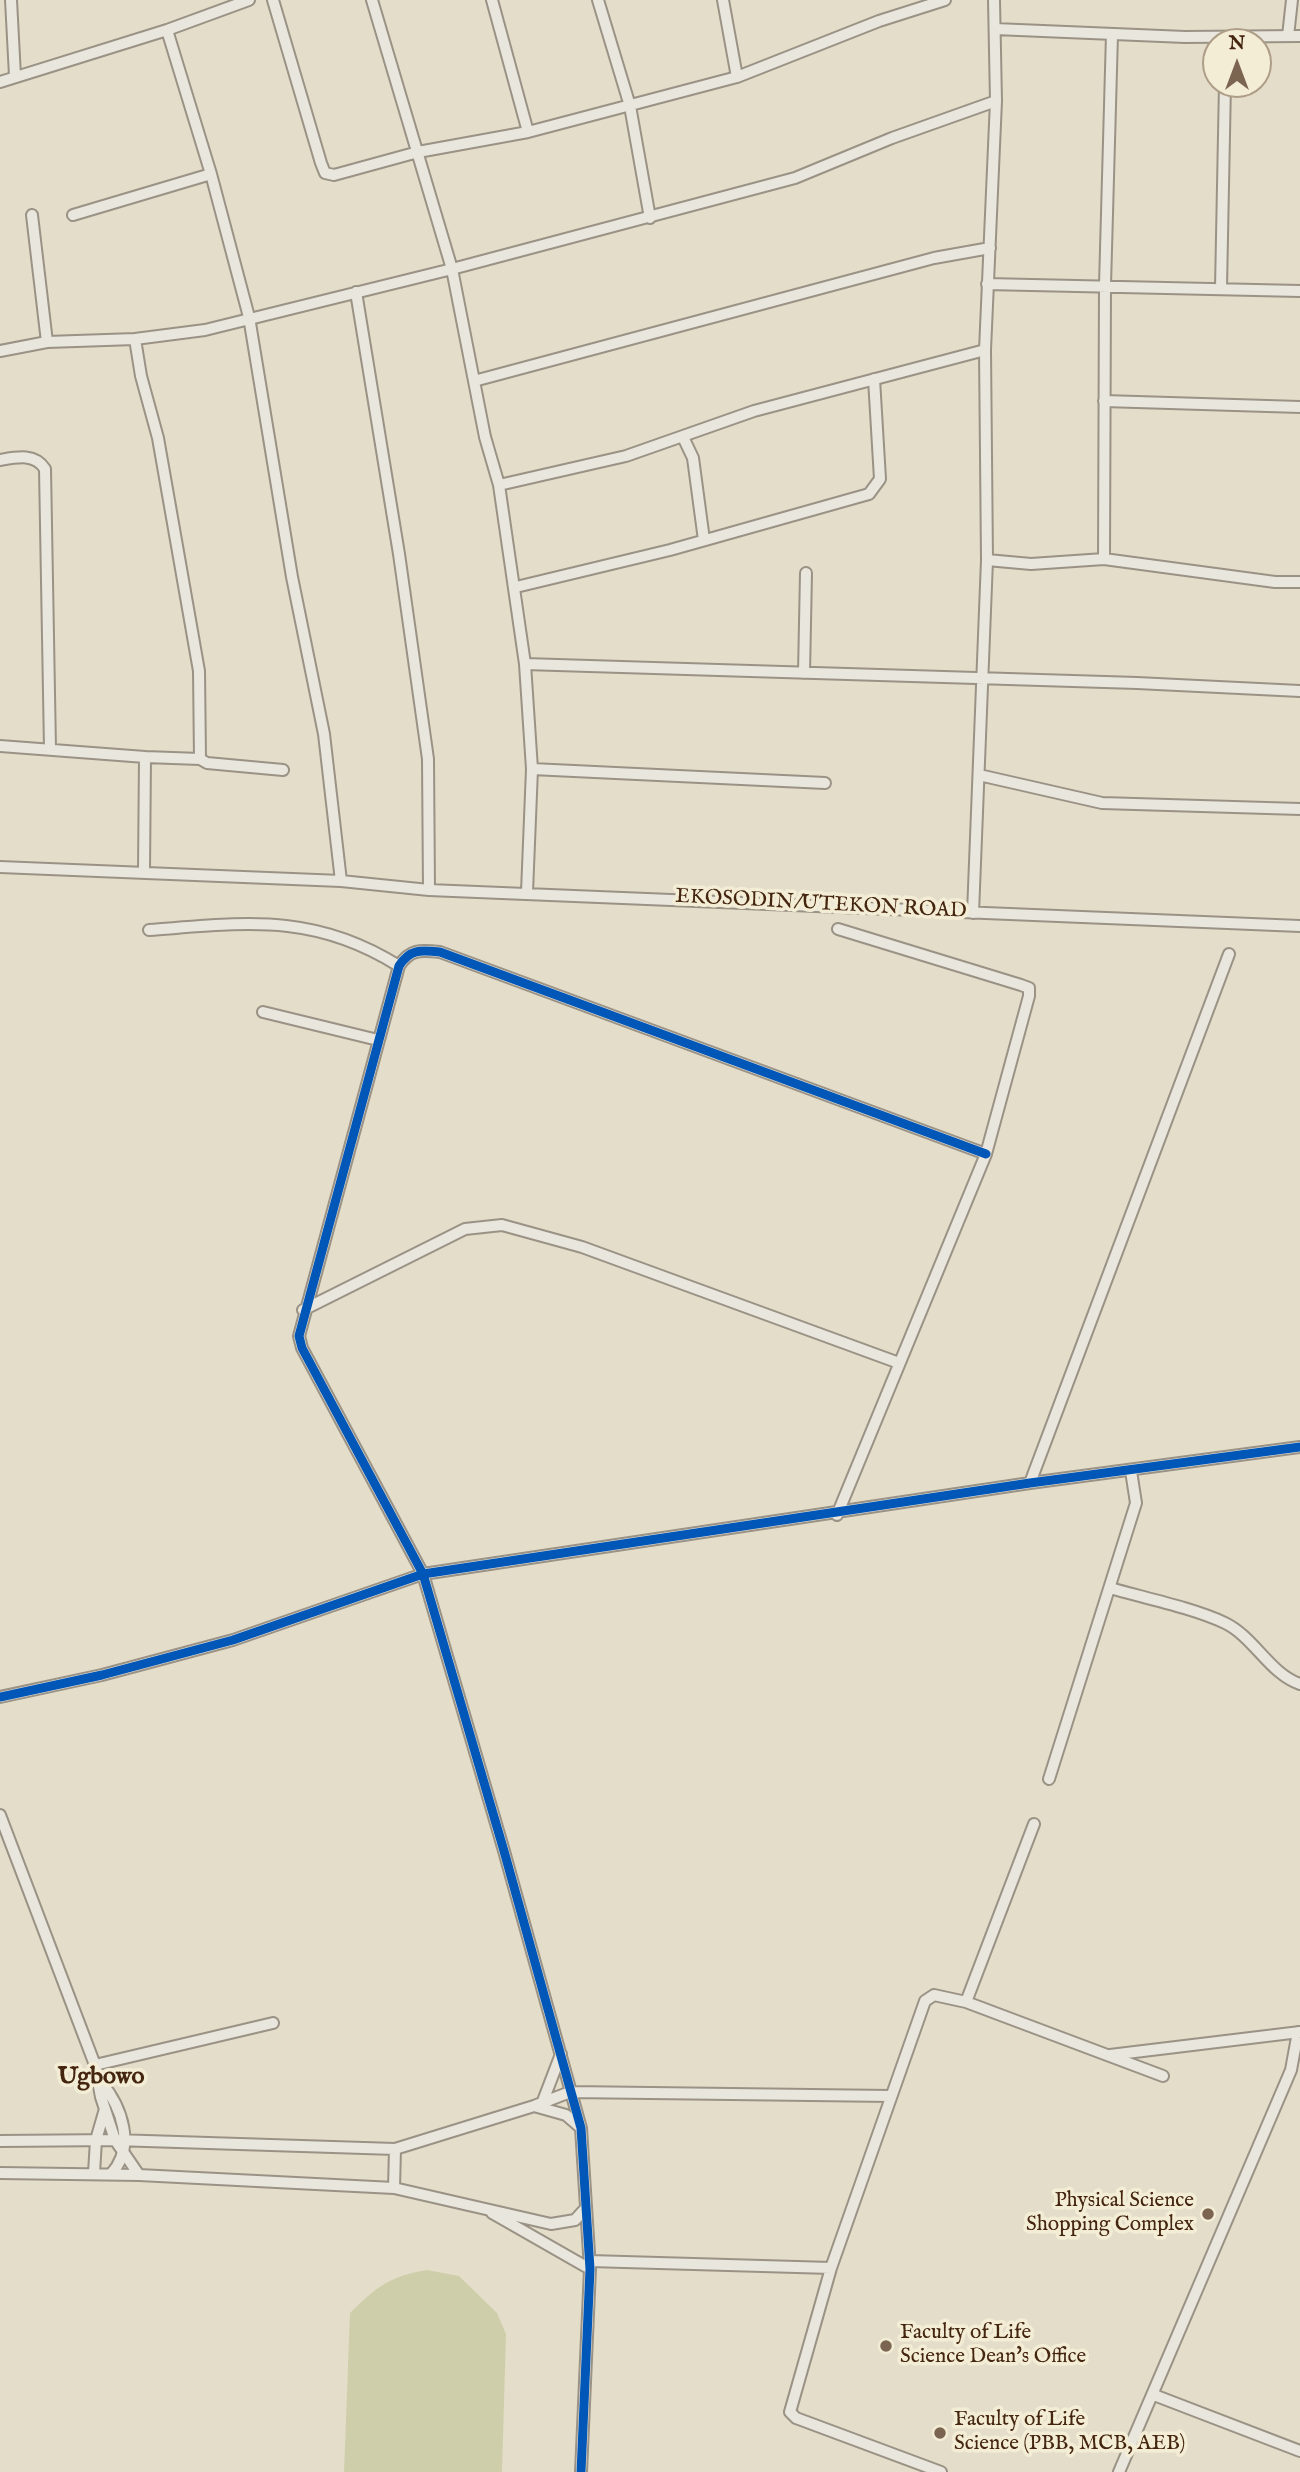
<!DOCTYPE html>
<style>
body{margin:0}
#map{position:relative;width:1300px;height:2472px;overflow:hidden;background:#e4ddca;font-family:"IM FELL English",serif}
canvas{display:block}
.north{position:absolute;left:1202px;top:28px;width:70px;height:70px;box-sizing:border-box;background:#f4edd6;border:2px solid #ae9d86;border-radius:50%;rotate:0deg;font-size:19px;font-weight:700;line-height:28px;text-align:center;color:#44250f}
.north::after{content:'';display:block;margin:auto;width:24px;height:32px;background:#7c6550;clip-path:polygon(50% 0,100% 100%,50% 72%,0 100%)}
</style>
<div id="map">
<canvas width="1300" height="2472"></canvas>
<div class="north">N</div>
</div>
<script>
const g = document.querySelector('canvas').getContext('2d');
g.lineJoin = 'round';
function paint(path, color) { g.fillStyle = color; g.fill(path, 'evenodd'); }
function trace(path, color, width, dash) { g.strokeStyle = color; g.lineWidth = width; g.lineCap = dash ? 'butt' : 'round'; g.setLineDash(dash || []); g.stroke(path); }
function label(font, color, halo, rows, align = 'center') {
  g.font = font + ' "IM FELL English",serif'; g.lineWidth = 7; g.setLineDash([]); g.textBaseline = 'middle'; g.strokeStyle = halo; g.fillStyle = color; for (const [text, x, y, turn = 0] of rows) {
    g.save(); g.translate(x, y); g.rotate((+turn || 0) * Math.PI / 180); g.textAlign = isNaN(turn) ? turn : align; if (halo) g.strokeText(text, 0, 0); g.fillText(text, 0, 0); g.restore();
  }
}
paint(new Path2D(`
 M 427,2270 L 459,2276 L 497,2313 L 506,2334 L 502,2472 L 344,2472 L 350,2313 C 376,2287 390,2276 427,2270 Z`), '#cecfaa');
const minor = new Path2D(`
 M 11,0 L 15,76
 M 273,0 L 321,163 L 325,173 L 334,175 L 418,152 L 528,132 L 737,77 L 879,21 L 945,0
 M 372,0 L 452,269 L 485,437 L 499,485 L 525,664 L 532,769 L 527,892
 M 492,0 L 528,132
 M 598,0 L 630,106 L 650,218
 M 723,0 L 737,77
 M 995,29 L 1185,37 L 1300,36
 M 167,30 L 211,174 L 249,317 L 292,577 L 324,734 L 341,881
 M 1288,36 L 1292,0
 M 0,82 L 167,30 L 249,0
 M 32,215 L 47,342
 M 73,215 L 211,174
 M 987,284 L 1300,291
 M 1221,288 L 1225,84
 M 356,292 L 399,554 L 428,759 L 429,890
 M 135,339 L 141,376 L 158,438 L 199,671 L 200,759
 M 0,351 L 47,342 L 135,339 L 205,330 L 452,269 L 795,178 L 892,138 L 996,101
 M 474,381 L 934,258 L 990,248
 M 1104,401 L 1300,407
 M 683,437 L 693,458 L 704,540
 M 0,460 C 17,457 35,453 45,469 L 50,749
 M 499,485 L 626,456 L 754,411 L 985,350
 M 1104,559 L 1105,285 L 1112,34
 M 987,560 L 1031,564 L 1104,559 L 1275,582 L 1300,582
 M 516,587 L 670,550 L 869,494 L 880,479 L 874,379
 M 525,664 L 1137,683 L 1300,691
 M 804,673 L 806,573
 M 0,746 L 145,757
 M 532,769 L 825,783
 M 979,775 L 1102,803 L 1300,809
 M 0,867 L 341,881 L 429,890 L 1300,926
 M 144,871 L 145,757 L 200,759 L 207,763 L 283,770
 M 973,913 L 987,560 L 985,350 L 996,101 L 994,0
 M 149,930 C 245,923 313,912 399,966
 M 263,1012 L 378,1040
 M 303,1310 L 465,1229 L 502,1225 L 582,1247 L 899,1363
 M 1030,1483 L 1229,954
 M 837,1515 L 986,1154 L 1029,996 L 1029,988 L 1021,985 L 838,929
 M 1110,1588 C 1145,1598 1193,1608 1225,1623 C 1254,1637 1270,1674 1300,1684
 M 0,1697 L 102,1675 L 233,1640 L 423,1574 L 1030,1483 L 1300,1447
 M 1049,1779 L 1136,1503 L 1131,1471
 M 0,1815 L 95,2065 L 101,2097 L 115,2140 L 139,2175
 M 966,2002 L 1034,1824
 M 1110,2055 L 1300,2032
 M 95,2065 L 273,2023
 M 101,2082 C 122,2107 136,2147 111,2174
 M 543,2101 L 561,2054
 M 534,2106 L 566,2115 L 581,2128
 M 0,2141 L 115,2140 L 395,2149 L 534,2106 L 570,2092 L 891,2096
 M 0,2173 L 139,2175 L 394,2188 L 551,2224 L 575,2220 L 586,2208
 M 94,2173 L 96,2140 L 105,2109
 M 394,2188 L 395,2149
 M 492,2213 L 590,2269
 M 590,2261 L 831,2268
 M 1154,2395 L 1300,2451
 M 581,2472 L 590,2269 L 581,2128 L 504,1851 L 423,1574 L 302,1348 L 299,1336 L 399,966 C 410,949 420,950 440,952 L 986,1154
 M 941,2472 L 796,2418 L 790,2412 L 831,2268 L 925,2001 L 934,1995 L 966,2002 L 1163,2076
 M 1119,2472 L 1291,2070 L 1298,2032`);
trace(minor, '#9a9285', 14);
trace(minor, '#e9e6dd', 10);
trace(new Path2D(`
 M 0,1697 L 102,1675 L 233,1640 L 423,1574 L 1030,1483 L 1300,1447
 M 581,2472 L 590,2269 L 581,2128 L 504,1851 L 423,1574 L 302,1348 L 299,1336 L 399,966 C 410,949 420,950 440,952 L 986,1154`), '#0057b8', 9);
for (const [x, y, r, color] of [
 [1208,2214,7,"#7c6550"],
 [886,2346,7,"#7c6550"],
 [940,2433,7,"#7c6550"]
]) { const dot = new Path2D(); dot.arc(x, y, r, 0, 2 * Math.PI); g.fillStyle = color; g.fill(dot); trace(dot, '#f4edd6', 2.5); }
label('21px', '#44250f', '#f4edd6', [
 ["EKOSODIN/UTEKON ROAD",821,905,3]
]);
label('21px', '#44250f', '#f4edd6', [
 ["Physical Science",1194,2202,"right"],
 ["Shopping Complex",1194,2226,"right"],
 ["Faculty of Life",900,2334],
 ["Science Dean's Office",900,2358],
 ["Faculty of Life",954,2421],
 ["Science (PBB, MCB, AEB)",954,2445]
], 'left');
label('bold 24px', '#44250f', '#f4edd6', [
 ["Ugbowo",101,2078]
]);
</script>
